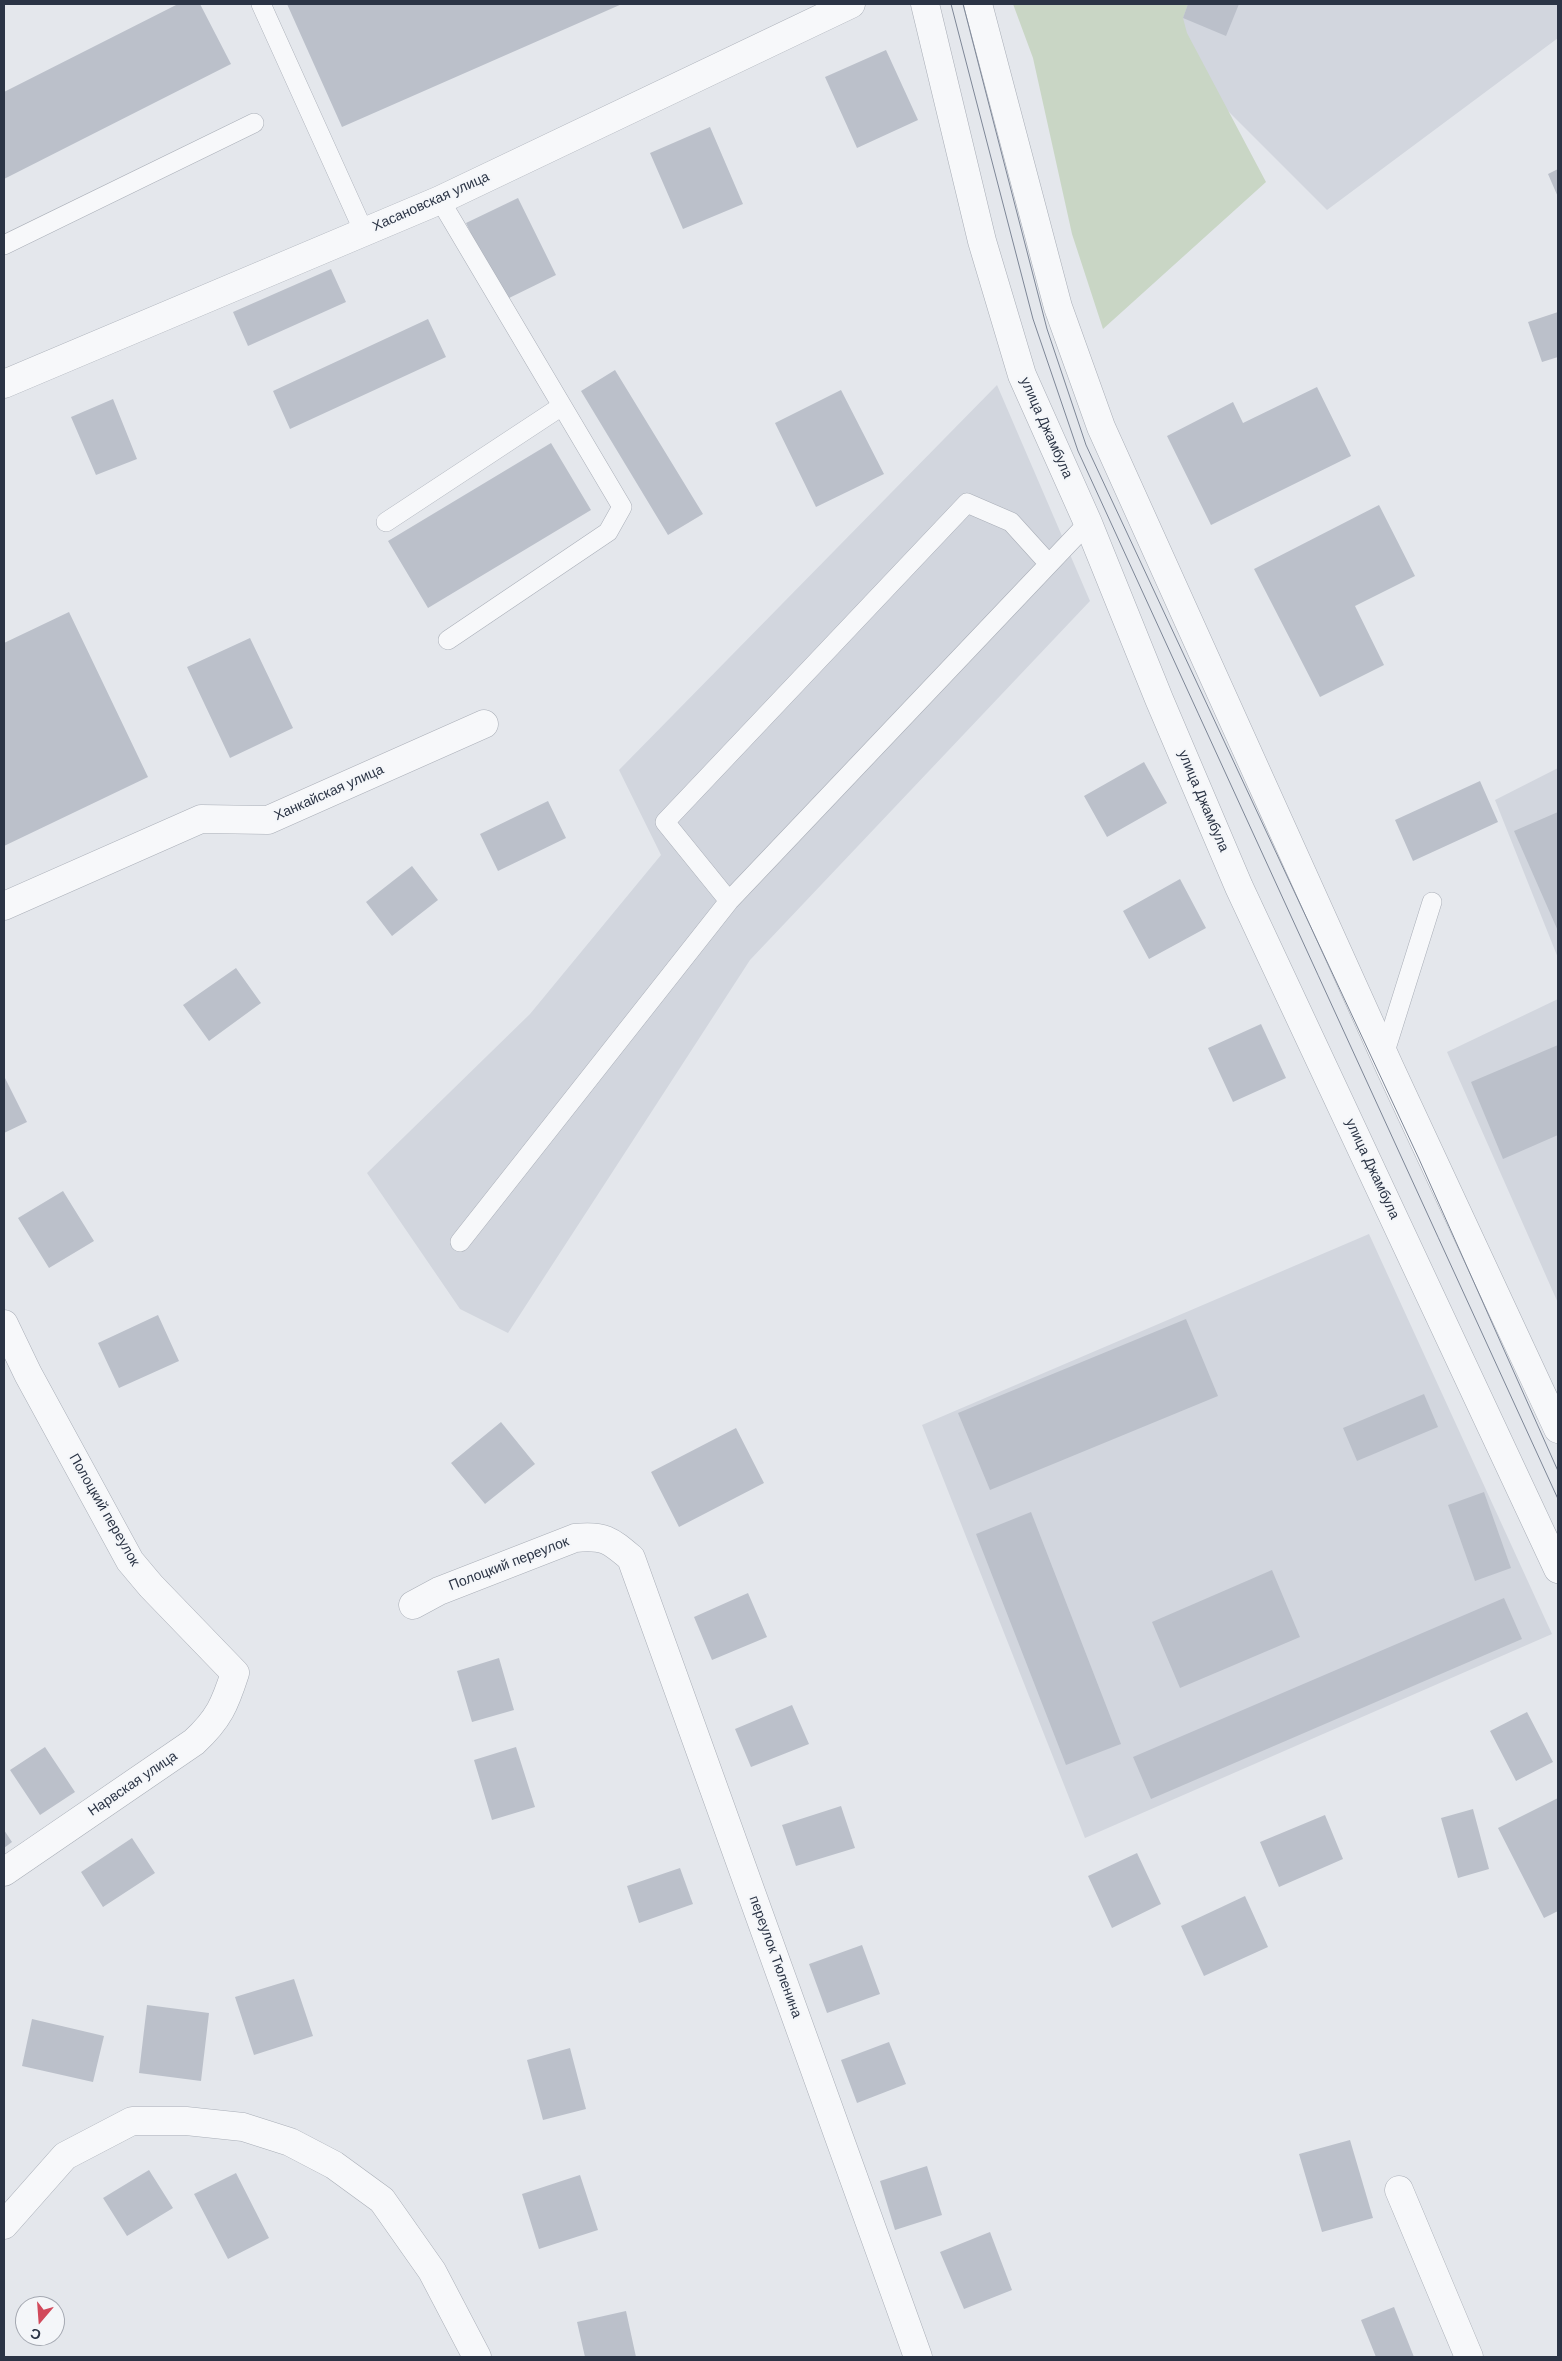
<!DOCTYPE html>
<meta charset="utf-8">
<style>
body{margin:0}
#map{position:relative;width:1562px;height:2361px;overflow:hidden;background:#e4e7ec;font-family:Helvetica,sans-serif}
canvas{display:block}
.frame{position:absolute;inset:0;border:5px solid #2b3445;pointer-events:none}
.north{position:absolute;left:15px;top:2296px;width:50px;height:50px;box-sizing:border-box;background:#f4f6f9;border:1px solid #a4a8b1;border-radius:50%;rotate:198deg;font-size:14px;font-weight:700;line-height:20px;text-align:center;color:#2b3445}
.north::after{content:'';display:block;margin:auto;width:18px;height:22px;background:#d1495b;clip-path:polygon(50% 0,100% 100%,50% 72%,0 100%)}
</style>
<div id="map">
<canvas width="1562" height="2361"></canvas>
<div class="frame"></div>
<div class="north">С</div>
</div>
<script>
const g = document.querySelector('canvas').getContext('2d');
g.lineJoin = 'round';
function paint(path, color) { g.fillStyle = color; g.fill(path, 'evenodd'); }
function trace(path, color, width, dash) { g.strokeStyle = color; g.lineWidth = width; g.lineCap = dash ? 'butt' : 'round'; g.setLineDash(dash || []); g.stroke(path); }
function label(font, color, halo, rows, align = 'center') {
  g.font = font + ' Helvetica,sans-serif'; g.lineWidth = 4; g.setLineDash([]); g.textBaseline = 'middle'; g.strokeStyle = halo; g.fillStyle = color; for (const [text, x, y, turn = 0] of rows) {
    g.save(); g.translate(x, y); g.rotate((+turn || 0) * Math.PI / 180); g.textAlign = isNaN(turn) ? turn : align; if (halo) g.strokeText(text, 0, 0); g.fillText(text, 0, 0); g.restore();
  }
}
paint(new Path2D(`
 M 1170,4 L 1558,4 L 1558,38 L 1327,210 L 1156,39 Z
 M 997,385 L 1090,601 L 750,960 L 508,1333 L 460,1309 L 367,1173 L 530,1014 L 661,855 L 619,770 Z
 M 1558,768 L 1558,958 L 1495,800 Z
 M 1558,999 L 1558,1303 L 1447,1052 Z
 M 1369,1234 L 1552,1634 L 1085,1838 L 922,1425 Z`), '#d2d6de');
paint(new Path2D(`
 M 1013,4 L 1188,4 L 1183,18 L 1187,33 L 1266,182 L 1103,329 L 1072,234 L 1033,58 Z`), '#c9d6c5');
paint(new Path2D(`
 M 178,4 L 200,4 L 231,64 L 4,179 L 4,92 Z
 M 287,4 L 622,4 L 342,127 Z
 M 1188,4 L 1239,4 L 1226,36 L 1183,18 Z
 M 886,50 L 918,120 L 857,148 L 825,77 Z
 M 710,127 L 743,204 L 683,229 L 650,153 Z
 M 1558,169 L 1558,197 L 1548,174 Z
 M 518,198 L 556,275 L 503,301 L 466,223 Z
 M 331,269 L 346,302 L 248,346 L 233,312 Z
 M 1558,312 L 1558,357 L 1542,362 L 1528,322 Z
 M 428,319 L 446,357 L 290,429 L 273,391 Z
 M 615,370 L 703,514 L 668,535 L 581,391 Z
 M 1317,387 L 1351,456 L 1211,525 L 1167,436 L 1233,402 L 1243,423 Z
 M 841,390 L 884,474 L 816,507 L 775,423 Z
 M 113,399 L 137,459 L 96,475 L 71,417 Z
 M 551,443 L 591,510 L 428,608 L 388,541 Z
 M 1379,505 L 1415,576 L 1355,606 L 1384,665 L 1320,697 L 1254,569 Z
 M 69,612 L 148,777 L 4,846 L 4,643 Z
 M 250,638 L 293,728 L 230,758 L 187,667 Z
 M 1144,762 L 1167,803 L 1107,837 L 1084,796 Z
 M 1480,781 L 1498,822 L 1413,861 L 1395,820 Z
 M 548,801 L 566,838 L 498,871 L 480,834 Z
 M 1558,812 L 1558,931 L 1514,831 Z
 M 412,866 L 438,900 L 392,936 L 366,902 Z
 M 1180,879 L 1206,928 L 1149,959 L 1123,911 Z
 M 236,968 L 261,1003 L 209,1041 L 183,1005 Z
 M 1261,1024 L 1286,1078 L 1233,1102 L 1208,1048 Z
 M 1558,1045 L 1558,1135 L 1503,1159 L 1471,1082 Z
 M 4,1076 L 27,1122 L 4,1133 Z
 M 63,1191 L 94,1241 L 49,1268 L 18,1218 Z
 M 158,1315 L 179,1361 L 119,1388 L 98,1343 Z
 M 1186,1319 L 1218,1396 L 990,1490 L 958,1413 Z
 M 1424,1394 L 1438,1427 L 1357,1461 L 1343,1428 Z
 M 501,1422 L 535,1464 L 485,1504 L 451,1463 Z
 M 736,1428 L 764,1483 L 679,1527 L 651,1472 Z
 M 1484,1492 L 1511,1568 L 1475,1581 L 1448,1505 Z
 M 1031,1512 L 1121,1744 L 1066,1765 L 976,1534 Z
 M 1272,1570 L 1300,1637 L 1180,1688 L 1152,1622 Z
 M 748,1593 L 767,1637 L 712,1660 L 694,1617 Z
 M 1504,1598 L 1522,1639 L 1151,1799 L 1133,1757 Z
 M 499,1658 L 514,1710 L 472,1722 L 457,1671 Z
 M 792,1705 L 809,1744 L 751,1767 L 735,1729 Z
 M 1527,1712 L 1553,1762 L 1516,1781 L 1490,1731 Z
 M 45,1747 L 75,1792 L 40,1815 L 10,1770 Z
 M 516,1747 L 535,1807 L 492,1820 L 474,1760 Z
 M 1558,1798 L 1558,1911 L 1544,1918 L 1498,1828 Z
 M 841,1806 L 855,1848 L 796,1866 L 782,1825 Z
 M 1473,1809 L 1489,1869 L 1458,1878 L 1441,1818 Z
 M 1325,1815 L 1343,1859 L 1279,1887 L 1260,1842 Z
 M 4,1830 L 12,1842 L 4,1848 Z
 M 132,1838 L 155,1873 L 103,1907 L 81,1872 Z
 M 1137,1853 L 1161,1904 L 1112,1928 L 1088,1876 Z
 M 680,1868 L 693,1904 L 639,1923 L 627,1886 Z
 M 1245,1896 L 1268,1947 L 1204,1976 L 1181,1926 Z
 M 862,1945 L 880,1994 L 827,2013 L 809,1964 Z
 M 294,1979 L 313,2036 L 254,2055 L 235,1997 Z
 M 147,2005 L 209,2013 L 201,2081 L 139,2073 Z
 M 32,2019 L 104,2036 L 93,2082 L 22,2066 Z
 M 889,2042 L 906,2084 L 857,2103 L 841,2060 Z
 M 570,2048 L 586,2109 L 543,2120 L 527,2060 Z
 M 1350,2140 L 1373,2218 L 1322,2232 L 1299,2154 Z
 M 927,2166 L 942,2215 L 895,2230 L 880,2181 Z
 M 149,2170 L 173,2208 L 127,2236 L 103,2198 Z
 M 236,2173 L 269,2238 L 228,2259 L 194,2194 Z
 M 580,2175 L 598,2230 L 539,2249 L 522,2194 Z
 M 990,2232 L 1012,2290 L 964,2309 L 940,2252 Z
 M 1394,2307 L 1414,2357 L 1376,2357 L 1361,2320 Z
 M 626,2311 L 636,2357 L 585,2357 L 577,2322 Z`), '#bbc0ca');
const service = new Path2D(`
 M 261,4 L 364,232
 M 440,200 L 622,507 L 608,532 L 448,640
 M 4,245 L 254,123
 M 386,522 L 562,406
 M 729,901 L 665,822 L 967,503 L 1011,522 L 1049,564
 M 1384,1055 L 1432,902
 M 460,1242 L 729,901 L 1088,523`);
const minor = new Path2D(`
 M 4,384 L 440,200 L 851,4
 M 4,906 L 201,819 L 268,820 L 484,724
 M 4,1324 L 28,1374 L 130,1561 L 151,1586 L 235,1673 C 225,1704 219,1719 194,1742 L 4,1872
 M 413,1605 L 439,1591 L 575,1538 C 604,1535 610,1540 631,1558 L 918,2357
 M 1399,2190 L 1469,2357
 M 4,2225 L 65,2156 L 132,2121 L 186,2121 L 243,2127 L 290,2142 L 334,2165 L 382,2200 L 432,2271 L 477,2357`);
const tertiary = new Path2D(`
 M 925,4 L 982,241 L 1022,375 L 1088,523 L 1159,699 L 1239,887 L 1558,1569
 M 978,4 L 1058,307 L 1101,427 L 1390,1068 L 1558,1429`);
trace(service, '#a9aeb7', 20);
trace(minor, '#a9aeb7', 29);
trace(tertiary, '#a9aeb7', 29);
trace(service, '#f7f8fa', 19);
trace(minor, '#f7f8fa', 28);
trace(tertiary, '#f7f8fa', 28);
trace(new Path2D(`
 M 951,4 L 1033,319 L 1078,451 L 1558,1499
 M 963,4 L 1047,329 L 1086,445 L 1419,1159 L 1558,1471`), '#7d8696', 1);
label('14px', '#2b3445', '#f4f6f9', [
 ["Хасановская улица",431,202,-24],
 ["улица Джамбула",1046,428,66],
 ["Ханкайская улица",329,793,-24],
 ["улица Джамбула",1203,801,67],
 ["улица Джамбула",1372,1169,65],
 ["Полоцкий переулок",104,1510,60],
 ["Полоцкий переулок",509,1564,-21],
 ["Нарвская улица",133,1784,-34],
 ["переулок Тюленина",775,1957,70]
]);
</script>
